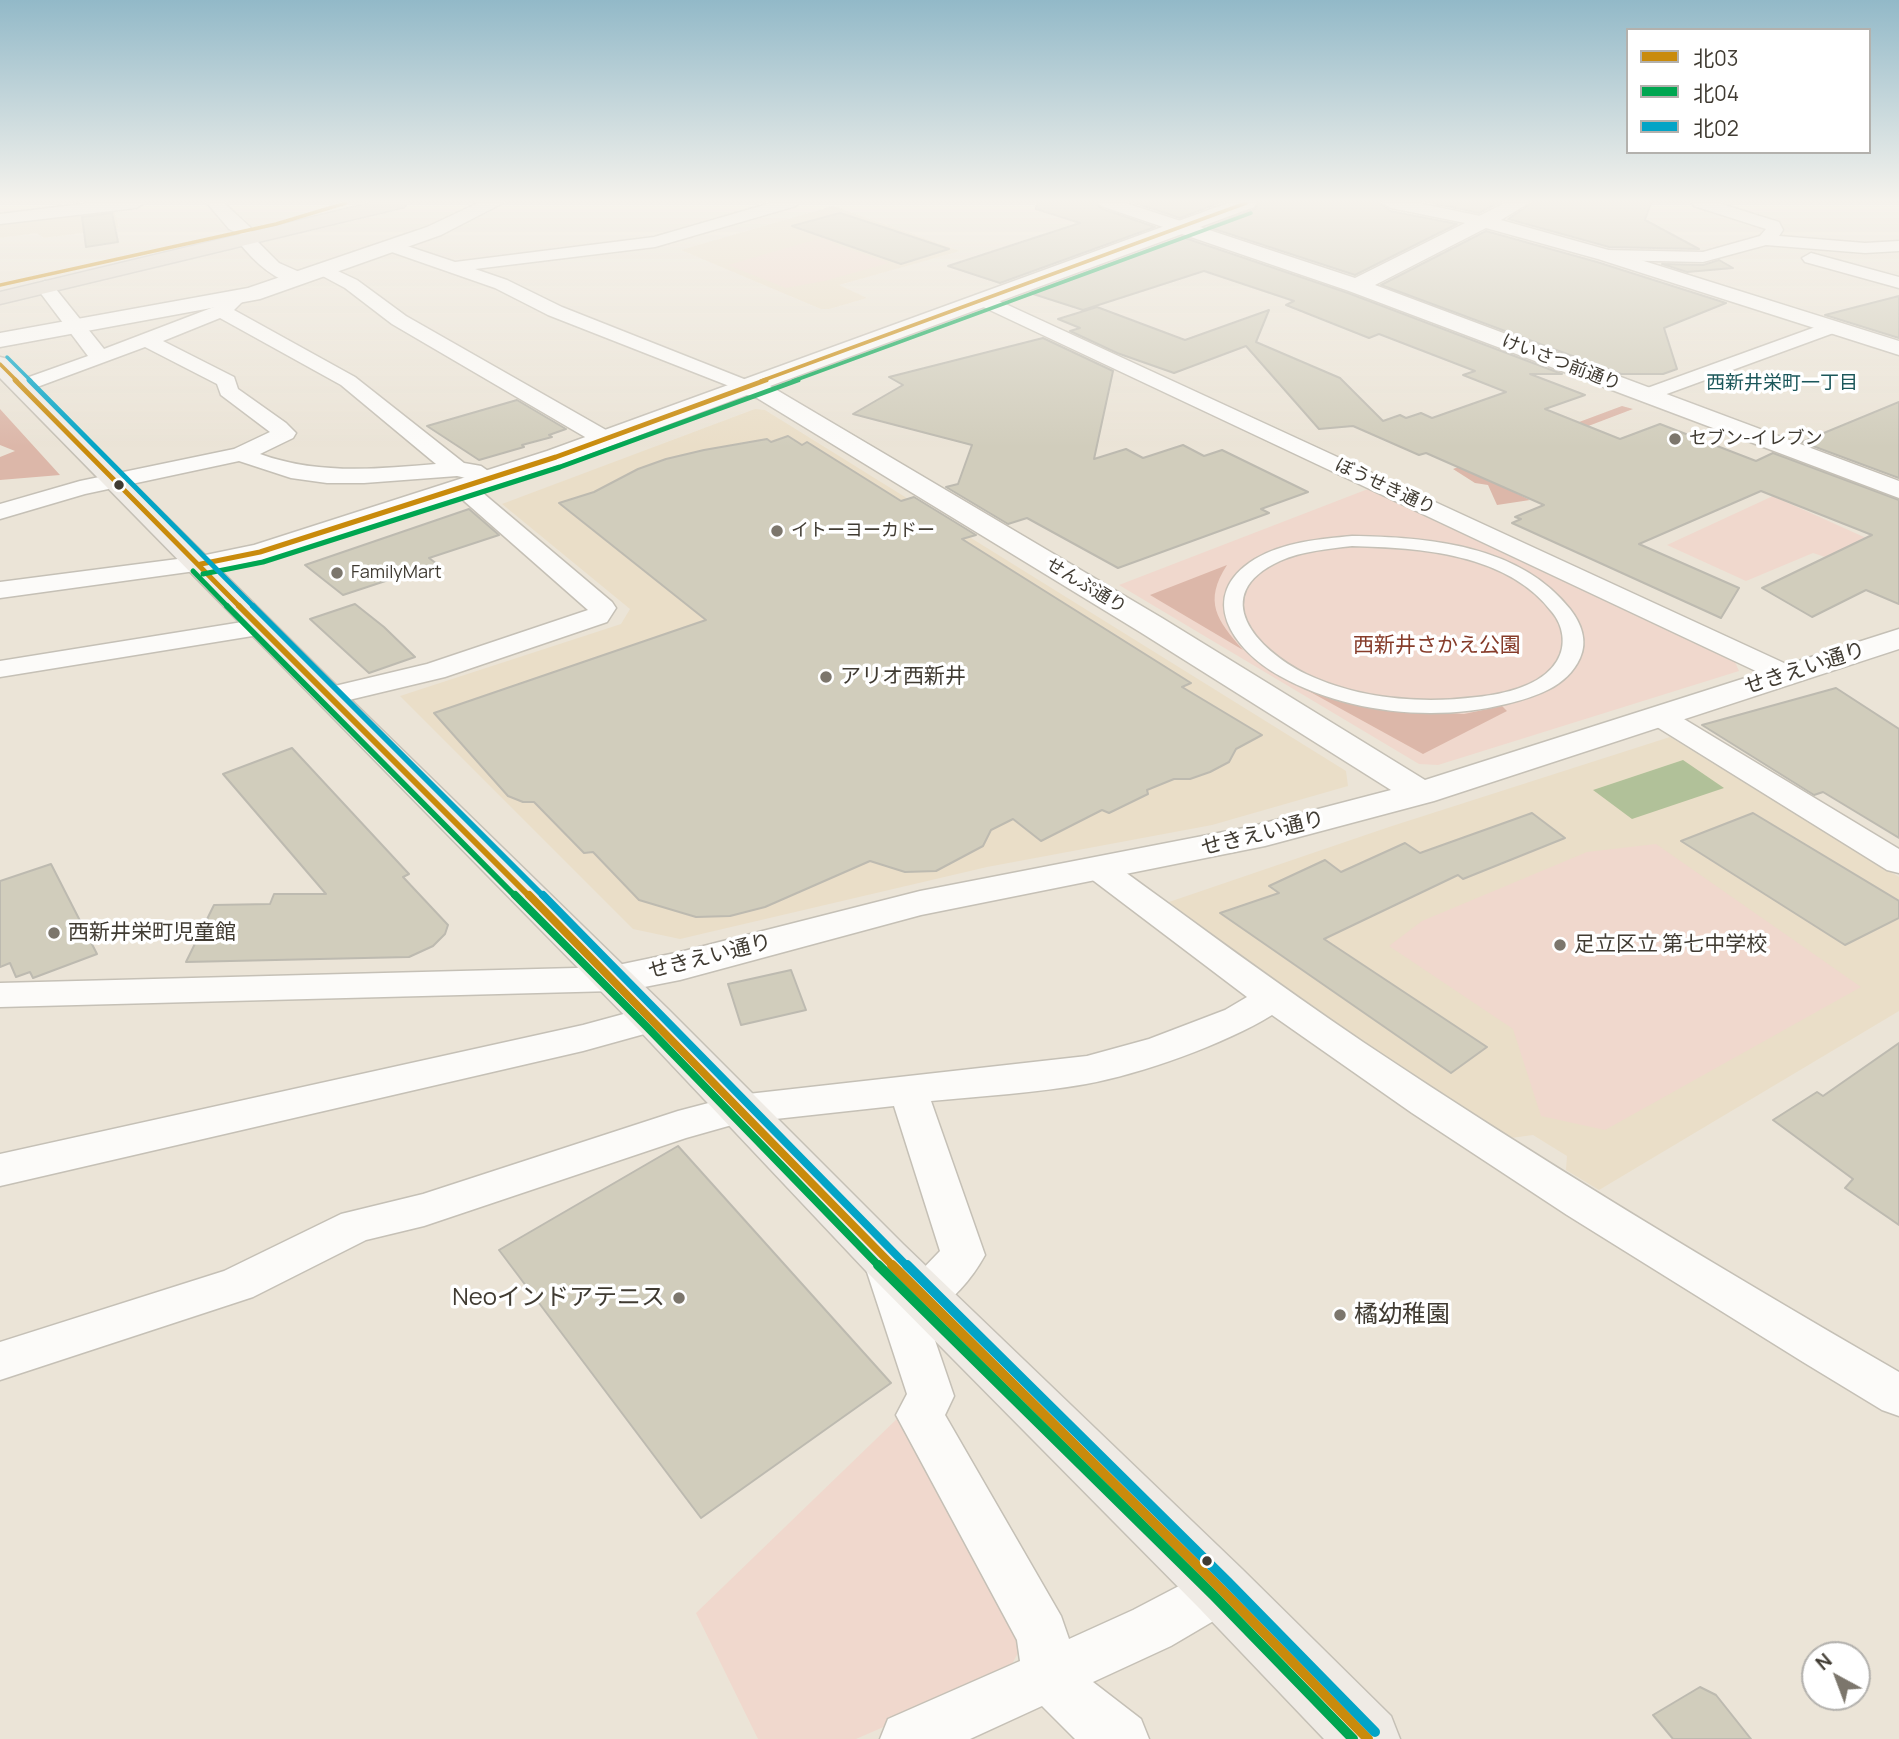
<!DOCTYPE html>
<meta charset="utf-8">
<style>
body{margin:0}
#map{position:relative;width:1899px;height:1739px;overflow:hidden;background:#ebe4d7;font-family:Manrope,"Noto Sans JP",sans-serif}
canvas{display:block}
.legend{position:absolute;left:1626px;top:28px;width:245px;height:126px;box-sizing:border-box;background:#fff;border:2px solid #b3b1ad;margin:0;padding:9px 12px;list-style:none;font-size:21px;color:#403b32}
.legend li{display:flex;align-items:center;gap:14px;height:35px}
.legend b{width:35px;border:2px solid #b3b1ad}
.north{position:absolute;left:1801px;top:1641px;width:70px;height:70px;box-sizing:border-box;background:#fff;border:2px solid #b3b1ad;border-radius:50%;rotate:319deg;font-size:19px;font-weight:700;line-height:28px;text-align:center;color:#403b32}
.north::after{content:'';display:block;margin:auto;width:24px;height:32px;background:#7c766c;clip-path:polygon(50% 0,100% 100%,50% 72%,0 100%)}
</style>
<div id="map">
<canvas width="1899" height="1739"></canvas>
<ul class="legend">
<li><b style="height:9px;background:#c98b0c"></b>北03</li>
<li><b style="height:9px;background:#00a651"></b>北04</li>
<li><b style="height:9px;background:#03a4c6"></b>北02</li>
</ul>
<div class="north">N</div>
</div>
<script>
const g = document.querySelector('canvas').getContext('2d');
g.lineJoin = 'round';
function paint(path, color) { g.fillStyle = color; g.fill(path, 'evenodd'); }
function trace(path, color, width, dash) { g.strokeStyle = color; g.lineWidth = width; g.lineCap = dash ? 'butt' : 'round'; g.setLineDash(dash || []); g.stroke(path); }
function label(font, color, halo, rows, align = 'center') {
  g.font = font + ' Manrope,"Noto Sans JP",sans-serif'; g.lineWidth = 7; g.setLineDash([]); g.textBaseline = 'middle'; g.strokeStyle = halo; g.fillStyle = color; for (const [text, x, y, turn = 0] of rows) {
    g.save(); g.translate(x, y); g.rotate((+turn || 0) * Math.PI / 180); g.textAlign = isNaN(turn) ? turn : align; if (halo) g.strokeText(text, 0, 0); g.fillText(text, 0, 0); g.restore();
  }
}
paint(new Path2D(`
 M 833,206 L 960,251 L 839,285 L 867,298 L 829,309 L 821,309 L 681,250 Z
 M 114,209 L 119,228 L 44,238 L 36,233 L 0,238 L 0,223 Z
 M 755,409 L 765,410 L 1346,771 L 1348,786 L 1212,825 L 987,867 L 680,939 L 633,929 L 400,696 L 621,624 L 630,609 L 502,504 Z
 M 1670,737 L 1899,877 L 1899,1011 L 1599,1190 L 1566,1170 L 1567,1156 L 1533,1135 L 1511,1138 L 1436,1098 L 1274,989 L 1169,902 L 1389,827 Z`), '#eadec8');
paint(new Path2D(`
 M 835,234 L 845,238 L 832,243 L 889,263 L 824,281 L 786,288 L 728,265 Z
 M 1368,489 L 1735,662 L 1739,671 L 1438,765 L 1419,764 L 1119,585 Z
 M 1773,496 L 1886,547 L 1852,566 L 1813,553 L 1746,581 L 1667,545 Z
 M 1656,844 L 1861,987 L 1605,1130 L 1541,1116 L 1513,1029 L 1389,946 L 1422,921 L 1587,852 Z
 M 903,1413 L 1024,1642 L 1007,1673 L 856,1739 L 758,1739 L 696,1613 Z`), '#f0d8cd');
paint(new Path2D(`
 M 1622,406 L 1633,409 L 1470,471 L 1530,500 L 1497,505 L 1488,485 L 1475,483 L 1453,469 Z
 M 0,409 L 60,475 L 0,480 L 0,457 L 15,451 L 0,445 Z
 M 1227,565 C 1203,602 1217,620 1243,650 L 1150,595 Z
 M 1294,683 L 1401,710 L 1464,714 L 1502,706 L 1507,711 L 1423,754 Z`), '#dcb7a9');
paint(new Path2D(`
 M 1683,760 L 1724,788 L 1632,819 L 1593,790 Z`), '#b1c199');
const building = new Path2D(`
 M 1037,203 L 1097,203 L 1100,208 L 1155,227 L 1000,283 L 948,266 L 1080,223 L 1036,209 Z
 M 1135,203 L 1219,203 L 1180,218 Z
 M 1258,203 L 1380,203 L 1390,211 L 1457,224 L 1355,275 L 1208,227 L 1255,209 Z
 M 1433,203 L 1498,203 L 1479,213 Z
 M 1532,203 L 1651,203 L 1645,220 L 1699,249 L 1609,247 L 1508,219 Z
 M 112,213 L 118,242 L 86,247 L 82,217 Z
 M 840,213 L 886,228 L 949,249 L 901,264 L 792,226 Z
 M 1486,231 L 1597,262 L 1726,303 L 1664,328 L 1677,369 L 1663,374 L 1621,374 L 1381,285 Z
 M 1182,237 L 1348,293 L 1562,374 L 1530,374 L 1585,395 L 1545,409 L 1620,439 L 1660,424 L 1756,461 L 1773,453 L 1899,500 L 1899,604 L 1866,590 L 1812,617 L 1762,588 L 1872,535 L 1761,491 L 1639,544 L 1739,588 L 1721,618 L 1512,523 L 1521,519 L 1515,517 L 1544,505 L 1426,453 L 1419,455 L 1353,426 L 1319,429 L 1246,346 L 1174,373 L 1117,353 L 1070,331 L 1080,328 L 1058,319 L 1097,307 L 1185,340 L 1269,310 L 1256,342 L 1340,378 L 1383,421 L 1400,415 L 1406,418 L 1421,413 L 1432,418 L 1506,392 L 1463,375 L 1475,371 L 1379,334 L 1369,338 L 1286,305 L 1294,301 L 1204,271 L 1083,310 L 1030,293 Z
 M 1719,260 L 1733,268 L 1687,272 L 1662,264 L 1703,265 Z
 M 1899,296 L 1899,338 L 1825,315 Z
 M 1043,338 L 1113,371 L 1094,459 L 1126,449 L 1143,458 L 1183,445 L 1204,456 L 1222,450 L 1308,492 L 1261,509 L 1269,513 L 1118,568 L 1027,518 L 1008,524 L 946,487 L 958,484 L 972,445 L 853,414 L 903,385 L 889,377 Z
 M 517,400 L 566,429 L 549,435 L 552,437 L 522,445 L 524,447 L 479,460 L 427,426 Z
 M 1899,402 L 1899,478 L 1802,442 Z
 M 788,436 L 802,445 L 807,442 L 901,501 L 914,497 L 976,535 L 962,539 L 1191,683 L 1182,687 L 1262,735 L 1236,749 L 1229,762 L 1210,772 L 1190,779 L 1174,779 L 1147,790 L 1148,794 L 1109,813 L 1102,810 L 1041,841 L 1013,819 L 991,830 L 983,846 L 936,871 L 905,872 L 870,861 L 765,907 L 730,916 L 696,917 L 639,900 L 593,852 L 584,853 L 534,802 L 523,802 L 508,796 L 434,713 L 706,620 L 559,503 L 594,492 L 638,469 L 666,459 L 704,450 L 767,439 L 771,442 Z
 M 469,509 L 499,535 L 429,558 L 437,564 L 343,595 L 305,565 Z
 M 355,604 L 384,627 L 415,657 L 369,673 L 310,619 Z
 M 1836,688 L 1899,729 L 1899,838 L 1823,792 L 1814,795 L 1702,725 Z
 M 292,748 L 409,874 L 403,877 L 448,925 L 445,934 L 433,946 L 409,957 L 186,962 L 214,905 L 270,904 L 274,894 L 326,894 L 223,774 Z
 M 1532,813 L 1565,838 L 1463,879 L 1458,875 L 1324,939 L 1487,1047 L 1451,1073 L 1220,913 L 1279,893 L 1269,886 L 1325,860 L 1341,872 L 1405,843 L 1420,853 Z
 M 1753,813 L 1899,901 L 1899,918 L 1845,945 L 1681,841 Z
 M 51,864 L 97,954 L 33,978 L 30,972 L 16,977 L 10,963 L 0,967 L 0,881 Z
 M 791,970 L 806,1010 L 741,1025 L 728,984 Z
 M 1899,1043 L 1899,1225 L 1845,1188 L 1853,1179 L 1773,1120 L 1817,1092 L 1823,1096 Z
 M 678,1146 L 891,1383 L 701,1518 L 499,1250 Z
 M 1700,1687 L 1716,1695 L 1751,1739 L 1673,1739 L 1653,1715 Z`);
paint(building, '#d1cdbc');
trace(building, '#bdbab0', 2);
const pedestrian = new Path2D(`
 M 1352,536 C 1428,537 1520,545 1570,609 C 1581,623 1588,641 1580,658 C 1567,687 1535,697 1506,704 C 1434,722 1346,713 1280,676 C 1233,650 1195,596 1255,559 C 1284,542 1320,539 1352,536 ZM 1352,546 C 1420,548 1507,553 1552,612 C 1563,625 1567,645 1557,661 C 1542,686 1504,694 1477,697 C 1420,704 1359,699 1306,674 C 1257,650 1206,595 1280,561 C 1302,551 1328,549 1352,546 Z`);
const minor = new Path2D(`
 M 90,203 L 144,203 L 136,208 L 0,224 L 0,214 Z
 M 207,203 L 224,203 L 250,227 L 252,231 L 247,235 L 252,236 L 279,263 L 304,274 L 307,278 L 304,282 C 279,288 251,258 237,240 L 243,236 L 229,229 Z
 M 771,203 L 798,203 L 796,206 L 655,247 L 475,269 L 507,280 L 562,307 L 754,383 L 757,387 L 754,391 L 747,393 L 548,315 L 495,288 L 386,250 L 383,246 L 392,241 L 455,262 L 654,237 Z
 M 1099,203 L 1125,203 L 1187,223 L 1189,227 L 1187,231 L 1175,231 L 1101,206 Z
 M 1383,203 L 1418,203 L 1485,217 L 1493,222 L 1485,227 L 1391,208 Z
 M 1692,203 L 1718,203 L 1779,222 L 1783,230 L 1779,236 L 1865,243 L 1899,241 L 1899,251 L 1865,253 L 1766,245 L 1703,262 L 1605,260 L 1596,255 L 1605,250 L 1703,252 L 1760,236 L 1766,229 L 1694,206 Z
 M 1811,253 L 1899,277 L 1899,288 L 1805,262 L 1802,258 Z
 M 323,264 L 357,280 L 406,316 L 613,434 L 616,439 L 613,444 L 597,444 L 392,324 L 345,288 L 317,273 L 314,269 Z
 M 45,281 L 51,283 L 104,349 L 214,307 L 230,294 L 244,294 L 246,298 L 234,310 L 355,377 L 464,463 L 481,466 L 501,480 L 497,485 C 482,489 472,478 457,476 L 364,483 L 327,483 L 291,478 L 239,461 L 85,494 L 0,519 L 0,504 L 80,481 L 234,449 L 270,432 L 221,395 L 217,384 L 145,347 L 29,390 L 15,390 L 12,386 L 15,382 L 88,356 L 36,287 ZM 220,318 L 341,385 L 436,464 C 376,469 318,475 260,454 L 293,438 L 296,433 L 286,423 L 238,389 L 234,377 L 163,341 Z
 M 984,294 L 1797,669 L 1801,675 L 1797,681 L 1787,683 L 1777,681 L 977,304 L 975,300 L 977,296 Z
 M 1832,321 L 1839,323 L 1842,327 L 1839,331 L 1653,399 L 1639,399 L 1635,395 L 1639,391 Z
 M 463,481 L 471,483 L 612,602 L 616,608 L 607,622 L 445,677 L 328,705 L 318,702 L 314,696 L 318,690 L 427,664 L 588,610 L 455,493 L 451,488 L 455,483 Z
 M 201,556 L 210,559 L 214,564 L 210,569 L 0,598 L 0,582 Z
 M 261,619 L 271,621 L 275,627 L 271,633 L 0,677 L 0,661 Z
 M 1659,707 L 1669,710 L 1899,849 L 1899,873 L 1887,870 L 1649,722 L 1644,716 L 1649,710 Z
 M 1098,858 L 1110,861 C 1194,922 1277,984 1363,1042 C 1538,1159 1717,1267 1899,1372 L 1899,1416 L 1882,1410 L 1803,1362 L 1567,1215 L 1412,1113 L 1272,1015 C 1225,1044 1141,1074 1086,1084 C 1036,1093 983,1096 931,1101 L 985,1255 C 973,1277 950,1306 926,1314 L 954,1396 L 945,1415 L 1061,1616 L 1069,1639 L 1133,1610 L 1221,1564 L 1239,1572 L 1247,1589 L 1239,1606 L 1171,1646 L 1093,1682 L 1141,1719 L 1149,1739 L 1075,1739 L 1042,1706 L 970,1739 L 880,1739 L 888,1719 L 1020,1661 L 1017,1640 L 896,1415 L 907,1394 L 864,1263 L 871,1251 L 886,1246 L 901,1251 L 913,1279 L 940,1251 L 894,1106 L 739,1123 L 686,1138 L 424,1226 L 366,1240 L 253,1297 L 0,1380 L 0,1342 L 224,1271 L 341,1214 L 423,1194 L 678,1111 L 739,1095 L 1087,1056 L 1149,1039 L 1225,1010 L 1247,997 L 1086,875 L 1081,868 L 1086,861 Z
 M 614,967 L 627,970 L 632,979 L 627,988 L 614,991 L 0,1007 L 0,983 Z
 M 653,1006 L 666,1010 L 672,1019 L 666,1028 L 583,1051 L 0,1186 L 0,1154 L 583,1025 Z`);
const tertiary = new Path2D(`
 M 478,203 L 503,203 L 441,235 L 260,299 L 0,347 L 0,333 L 248,288 L 427,227 Z
 M 1228,203 L 1256,203 L 1254,207 L 1200,227 L 1355,278 L 1505,203 L 1529,203 L 1501,220 L 1612,251 L 1899,341 L 1899,355 L 1598,259 L 1486,228 L 1375,285 L 1899,481 L 1899,498 L 1349,291 L 1182,234 L 770,386 L 1162,618 L 1425,780 L 1899,629 L 1899,649 L 1434,801 L 1265,846 L 921,915 L 680,980 L 614,993 L 599,989 L 593,979 L 599,969 L 680,952 L 920,891 L 1249,827 L 1391,790 L 1140,632 L 757,398 L 747,395 L 565,463 L 270,558 L 201,573 L 191,570 L 186,564 L 191,558 L 254,545 L 547,451 Z`);
const secondary = new Path2D(`
 M 0,357 L 8,359 L 340,689 L 668,1009 L 903,1244 L 1242,1569 L 1391,1716 L 1400,1739 L 1324,1739 L 1200,1609 L 867,1272 L 638,1029 L 0,378 Z`);
const primary = new Path2D(`
 M 371,203 L 406,203 L 404,207 L 0,304 L 0,292 Z`);
trace(pedestrian, '#c5c0b6', 3);
trace(minor, '#c5c0b6', 3);
trace(tertiary, '#c5c0b6', 3);
trace(secondary, '#c5c0b6', 3);
trace(primary, '#c7c3bc', 3);
paint(pedestrian, '#fcfbf9');
paint(minor, '#fcfbf9');
paint(tertiary, '#fcfbf9');
paint(secondary, '#efebe5');
paint(primary, '#e3dcd2');
trace(new Path2D(`
 M 0,285 L 276,224 L 346,203
 M 0,364 L 17,381
 M 761,381 L 1246,203`), '#c98b0c', 3.5);
trace(new Path2D(`
 M 15,380 L 241,608
 M 201,564 L 260,552 L 556,457 L 766,380`), '#c98b0c', 5);
trace(new Path2D(`
 M 239,606 L 530,897`), '#c98b0c', 6);
trace(new Path2D(`
 M 529,895 L 894,1267`), '#c98b0c', 8);
trace(new Path2D(`
 M 892,1265 L 1221,1589 L 1368,1739`), '#c98b0c', 10);
trace(new Path2D(`
 M 793,381 L 1251,213`), '#00a651', 3.5);
trace(new Path2D(`
 M 193,571 L 229,608
 M 203,574 L 263,562 L 560,467 L 798,380`), '#00a651', 5);
trace(new Path2D(`
 M 227,606 L 516,897`), '#00a651', 6);
trace(new Path2D(`
 M 515,895 L 646,1026 L 880,1267`), '#00a651', 8);
trace(new Path2D(`
 M 878,1265 L 1214,1596 L 1353,1739`), '#00a651', 10);
trace(new Path2D(`
 M 7,357 L 31,381`), '#03a4c6', 3.5);
trace(new Path2D(`
 M 29,380 L 255,608`), '#03a4c6', 5);
trace(new Path2D(`
 M 253,606 L 544,897`), '#03a4c6', 6);
trace(new Path2D(`
 M 543,895 L 908,1267`), '#03a4c6', 8);
trace(new Path2D(`
 M 907,1265 L 1228,1582 L 1375,1732`), '#03a4c6', 10);
const sky = g.createLinearGradient(0, 0, 0, 447);
sky.addColorStop(0, '#92b9c8');
sky.addColorStop(0.45, '#f6f3ed');
sky.addColorStop(1, '#f6f3ed00');
g.fillStyle = sky;
g.fillRect(0, 0, 1899, 447);
for (const [x, y, r, color] of [
 [1675,439,7,"#7c766c"],
 [119,485,6,"#403b32"],
 [777,531,7,"#7c766c"],
 [337,573,7,"#7c766c"],
 [826,677,7,"#7c766c"],
 [54,933,7,"#7c766c"],
 [1560,945,7,"#7c766c"],
 [679,1298,7,"#7c766c"],
 [1340,1315,7,"#7c766c"],
 [1207,1561,6,"#403b32"]
]) { const dot = new Path2D(); dot.arc(x, y, r, 0, 2 * Math.PI); g.fillStyle = color; g.fill(dot); trace(dot, '#fff', 2.5); }
label('18px', '#403b32', '#fff', [
 ["けいさつ前通り",1561,363,21],
 ["ぼうせき通り",1385,487,25],
 ["せんぷ通り",1086,586,31]
]);
label('18px', '#403b32', '#fff', [
 ["セブン-イレブン",1689,439],
 ["イトーヨーカドー",791,531],
 ["FamilyMart",351,573]
], 'left');
label('19px', '#1b575a', '#fff', [
 ["西新井栄町一丁目",1782,384]
]);
label('21px', '#863c2a', '#fff', [
 ["西新井さかえ公園",1437,646]
]);
label('21px', '#403b32', '#fff', [
 ["せきえい通り",1805,669,-18],
 ["せきえい通り",1263,834,-14],
 ["せきえい通り",710,957,-14]
]);
label('21px', '#403b32', '#fff', [
 ["アリオ西新井",840,677],
 ["西新井栄町児童館",68,933],
 ["足立区立 第七中学校",1574,945]
], 'left');
label('24px', '#403b32', '#fff', [
 ["Neoインドアテニス",665,1298],
 ["橘幼稚園",1354,1315,"left"]
], 'right');
</script>
